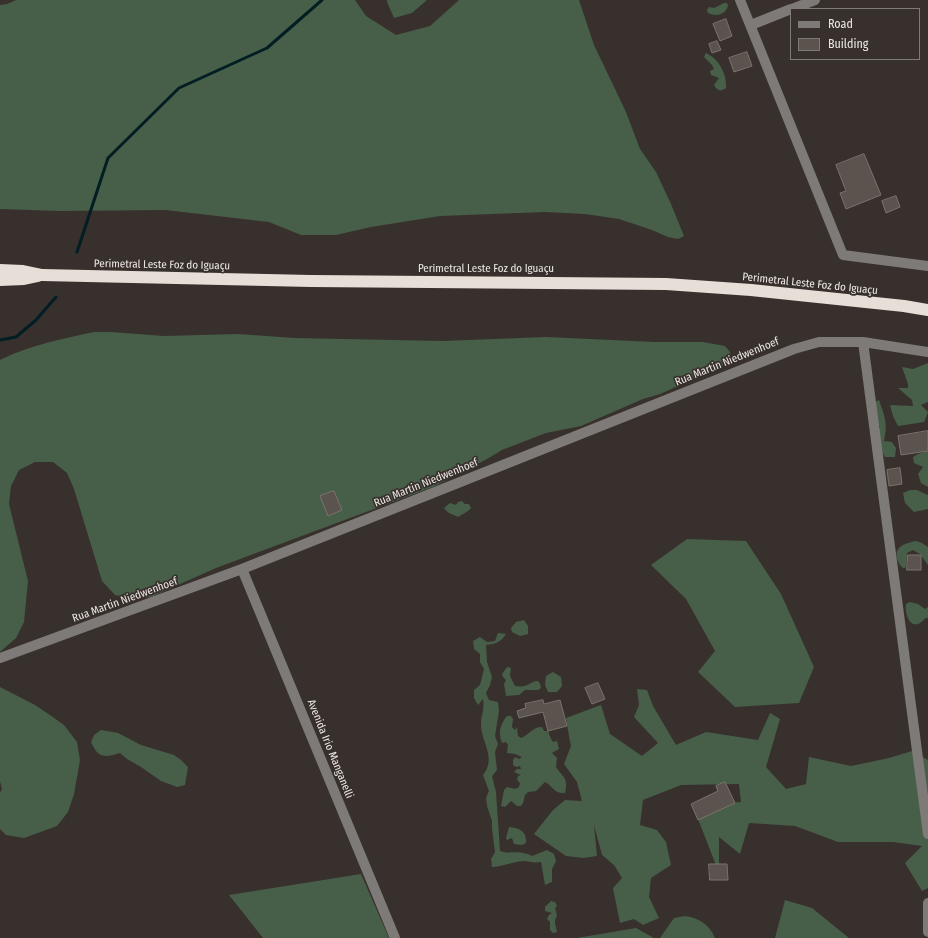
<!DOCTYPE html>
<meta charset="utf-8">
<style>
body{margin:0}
#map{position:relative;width:928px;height:938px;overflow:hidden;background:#38302c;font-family:"Fira Sans Condensed",sans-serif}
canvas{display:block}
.legend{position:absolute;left:790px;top:8px;width:130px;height:52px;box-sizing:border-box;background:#38302c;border:1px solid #807a76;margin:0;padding:5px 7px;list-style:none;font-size:12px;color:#ede8e5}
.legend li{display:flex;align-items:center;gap:8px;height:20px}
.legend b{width:20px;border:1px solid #807a76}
</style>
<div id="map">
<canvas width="928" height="938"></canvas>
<ul class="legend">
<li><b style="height:5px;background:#7d7a77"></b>Road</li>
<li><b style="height:11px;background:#5b534e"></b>Building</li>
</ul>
</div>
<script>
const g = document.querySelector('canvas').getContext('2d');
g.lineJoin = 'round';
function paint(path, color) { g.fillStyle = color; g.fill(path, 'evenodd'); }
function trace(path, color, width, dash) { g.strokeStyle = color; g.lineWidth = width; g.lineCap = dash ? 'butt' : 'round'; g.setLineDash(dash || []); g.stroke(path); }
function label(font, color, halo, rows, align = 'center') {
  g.font = font + ' "Fira Sans Condensed",sans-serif'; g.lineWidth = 3.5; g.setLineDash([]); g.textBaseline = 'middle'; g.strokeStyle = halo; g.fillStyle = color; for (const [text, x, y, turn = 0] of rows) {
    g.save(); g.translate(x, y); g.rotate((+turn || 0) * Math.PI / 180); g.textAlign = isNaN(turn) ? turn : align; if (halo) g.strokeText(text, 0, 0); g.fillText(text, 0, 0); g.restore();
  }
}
paint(new Path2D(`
 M 16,0 L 355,0 L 366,16 L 396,35 L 430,26 L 459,0 L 579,0 L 594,45 L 626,112 L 640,149 L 656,172 L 671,204 L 684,236 L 678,239 L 668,237 L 652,230 L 619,219 L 585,214 L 545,212 L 440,216 L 371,227 L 336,235 L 301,235 L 269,222 L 165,210 L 60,211 L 0,209 L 0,5 L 7,4 Z
 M 387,0 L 427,0 L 412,13 L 394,18 L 387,2 Z
 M 724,3 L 727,3 L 728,6 C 725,15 716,17 708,13 L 707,10 L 709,7 L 714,8 Z
 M 706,53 C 719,59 727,74 726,88 C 721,92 717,91 714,85 L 719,78 L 711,75 L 710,71 L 714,69 L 712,65 L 704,57 Z
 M 94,332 L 111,332 L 164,336 L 238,334 L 295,338 L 443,341 L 546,337 L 655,342 L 703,342 L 725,346 L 730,352 L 731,362 L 660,394 L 643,399 L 581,426 L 546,433 L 502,450 L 487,459 L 433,487 L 216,568 L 151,597 L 132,599 L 115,595 L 102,581 L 74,489 L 67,473 L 53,462 L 35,462 L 19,470 L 11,486 L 9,504 L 28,581 L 24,622 L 16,638 L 0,652 L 0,360 C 30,345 62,339 94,332 Z
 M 928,363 L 928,402 L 921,405 L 928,412 L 924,422 L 898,426 L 893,416 L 890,405 L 913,406 L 912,400 L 898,388 L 908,388 L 908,384 L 902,367 L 913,369 Z
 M 879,400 C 885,417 888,423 884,441 L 892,442 L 896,448 L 895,457 L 885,457 L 877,442 L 875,432 L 880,427 L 874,417 L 873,403 Z
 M 928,451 L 928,487 L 921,483 L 918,474 L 923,467 L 914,463 L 913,457 L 918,454 Z
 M 910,490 L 917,490 L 928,495 L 928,509 L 914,512 L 905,503 L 903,493 Z
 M 462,501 L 465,504 L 469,504 L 471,508 L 468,511 L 458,517 C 453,514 448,514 444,508 L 450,503 L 456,505 L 458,502 Z
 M 687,539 L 746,541 L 781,594 L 814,667 L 799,703 L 735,707 L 698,672 L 715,651 L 686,599 L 651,565 Z
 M 916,541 L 922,543 L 928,547 L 928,565 L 920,554 L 913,550 L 907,553 L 906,566 L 905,568 L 903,568 C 896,562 893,550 903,545 C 907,543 911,542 916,541 Z
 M 910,602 L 918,604 L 925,609 L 928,607 L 928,618 L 926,618 C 923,620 921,623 918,624 C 908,627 905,611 906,604 Z
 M 524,620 L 528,626 L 528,634 L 520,636 L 512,632 L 511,628 L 516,622 Z
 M 498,633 L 506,634 C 500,643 495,644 486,645 L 487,662 L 492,677 L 490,685 L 486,693 L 489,700 L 498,702 L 499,711 L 495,736 L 498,744 L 495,752 L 497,770 L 492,776 L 496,792 L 500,851 C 512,855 517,849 532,856 L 547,850 L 554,854 L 556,861 L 552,869 L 552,882 L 545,885 L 541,862 C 534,863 531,862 525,861 C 513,861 503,867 492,867 L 491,859 L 495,852 L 492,829 L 492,821 L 487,806 L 486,798 L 489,791 L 483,775 C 497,758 481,742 481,724 C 481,715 485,709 483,699 L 478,705 L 474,698 L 474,690 L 480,685 L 484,669 L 480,662 L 480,654 L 474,649 L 473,641 L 480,637 L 487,642 L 495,641 Z
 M 507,667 L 511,668 L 510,676 L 515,686 C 518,686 521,687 524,686 C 531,685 539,674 541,688 L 538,690 L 525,690 L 519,695 L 506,696 L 504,684 L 506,680 L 503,677 L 502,674 Z
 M 553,672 L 561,677 L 562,686 L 557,692 L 548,692 L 545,685 L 546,676 Z
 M 0,687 L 35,705 L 50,715 L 64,725 L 77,742 L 80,760 L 74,794 L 68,812 L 57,826 L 24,838 L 6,835 L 0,829 L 0,793 L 2,789 L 0,781 Z
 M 637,689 L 647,690 L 653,706 L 676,745 L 706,732 L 758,740 L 770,713 L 780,719 L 766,767 L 786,789 L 806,784 L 809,757 L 851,766 L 889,758 L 912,751 L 928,760 L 928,888 L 922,891 L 905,863 L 922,846 L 893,842 L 838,842 L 795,826 L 749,823 L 740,854 L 719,837 L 719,873 L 693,806 L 741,802 L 739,784 L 681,785 L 643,800 L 640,825 L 657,830 L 666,842 L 671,865 L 651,878 L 649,897 L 659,918 L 643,925 L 634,919 L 620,923 L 613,888 L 622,878 L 614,865 L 602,855 L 594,825 L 597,856 L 583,858 L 566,856 L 534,834 L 553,810 L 565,800 L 582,801 L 577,782 L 564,764 L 571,746 L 569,736 L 566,718 L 601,705 L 610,734 L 642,756 L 658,743 L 634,717 L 639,705 Z
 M 507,716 L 511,716 L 513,719 L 512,727 L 515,730 L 517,727 L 518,736 L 521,738 C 529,735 532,727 542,727 L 544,731 L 548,731 L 551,739 L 553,742 L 557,741 L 559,749 L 552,753 L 557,758 L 556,767 C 563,777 569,779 565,793 C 554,794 553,786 545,782 L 536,791 L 528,792 L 525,795 L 523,803 L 521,806 L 517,806 L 511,801 L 505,807 L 501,806 L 504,790 L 507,787 L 515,789 L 519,787 L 520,783 L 517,780 L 518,776 L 521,775 L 514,772 L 517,769 L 521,769 L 520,766 L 516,767 L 513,765 L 513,760 L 515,757 L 519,759 L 522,757 L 515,754 L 507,753 L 508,745 L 506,742 L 502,743 C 498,733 500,724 507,716 Z
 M 101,730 L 118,733 L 141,745 L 174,755 L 181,760 L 188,767 L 185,785 L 177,787 L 161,781 L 141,767 L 127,759 L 120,753 C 104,758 98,758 91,742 L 94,735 Z
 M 509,827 C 519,828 527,831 526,843 L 522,845 L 514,844 L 512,838 L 507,840 L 506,838 Z
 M 361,874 L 389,938 L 263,938 L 229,895 Z
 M 785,900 L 812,908 L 849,938 L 775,938 Z
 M 551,901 L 555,902 L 557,906 L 555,908 L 557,916 C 553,922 556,925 557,932 L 553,933 L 550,930 L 550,922 L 547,919 L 549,915 L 552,913 L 545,911 L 545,907 Z
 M 685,916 C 699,918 709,924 715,938 L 660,938 L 674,918 Z
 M 636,928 L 654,938 L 577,938 Z`), '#475e49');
trace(new Path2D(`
 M 77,252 L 108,158 L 179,88 L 267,48 L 322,0
 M 0,340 L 16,337 L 36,320 L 56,297`), '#021e23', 3);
const building = new Path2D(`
 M 726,19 L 732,36 L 720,41 L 713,24 Z
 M 717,41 L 721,50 L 712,53 L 709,44 Z
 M 747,52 L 752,66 L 734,72 L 729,58 Z
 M 864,154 L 881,195 L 846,209 L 840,193 L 846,191 L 836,165 Z
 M 896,196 L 900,207 L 886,213 L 882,201 Z
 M 928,431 L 928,451 L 901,455 L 898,436 Z
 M 900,468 L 902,484 L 889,486 L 887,470 Z
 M 334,491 L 342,510 L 328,516 L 320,496 Z
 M 908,555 L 921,555 L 921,570 L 907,570 Z
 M 598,683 L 605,699 L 592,704 L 585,688 Z
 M 543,700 L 544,704 L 560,700 L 567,726 L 548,731 L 543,712 L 519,718 L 517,711 L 526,708 L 525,704 Z
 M 725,782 L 735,803 L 698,820 L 691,804 L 718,791 L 716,786 Z
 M 709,864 L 727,864 L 728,880 L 710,880 Z`);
paint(building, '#5b534e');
trace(building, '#7b726d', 1);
trace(new Path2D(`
 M 740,0 L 843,255 L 928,266
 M 792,9 L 815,0
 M 751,25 L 791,9
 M 863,342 L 928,834
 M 242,569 L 395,938
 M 0,658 L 242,569 L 794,349 L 819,342 L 863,342 L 928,352
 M 928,932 L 928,903`), '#7d7a77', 10);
trace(new Path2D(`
 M 0,270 L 23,271 L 42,275 L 311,281 L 666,284 L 751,290 L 904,306 L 928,310
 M 0,280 L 24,279 L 38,276`), '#e6ded7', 12);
label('11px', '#ede8e5', '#38302c', [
 ["Perimetral Leste Foz do Iguaçu",162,265,1],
 ["Perimetral Leste Foz do Iguaçu",486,269],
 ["Perimetral Leste Foz do Iguaçu",810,284,6],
 ["Rua Martin Niedwenhoef",727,362,-22],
 ["Rua Martin Niedwenhoef",426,483,-22],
 ["Rua Martin Niedwenhoef",125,600,-20],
 ["Avenida Irio Manganelli",330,749,68]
]);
</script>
